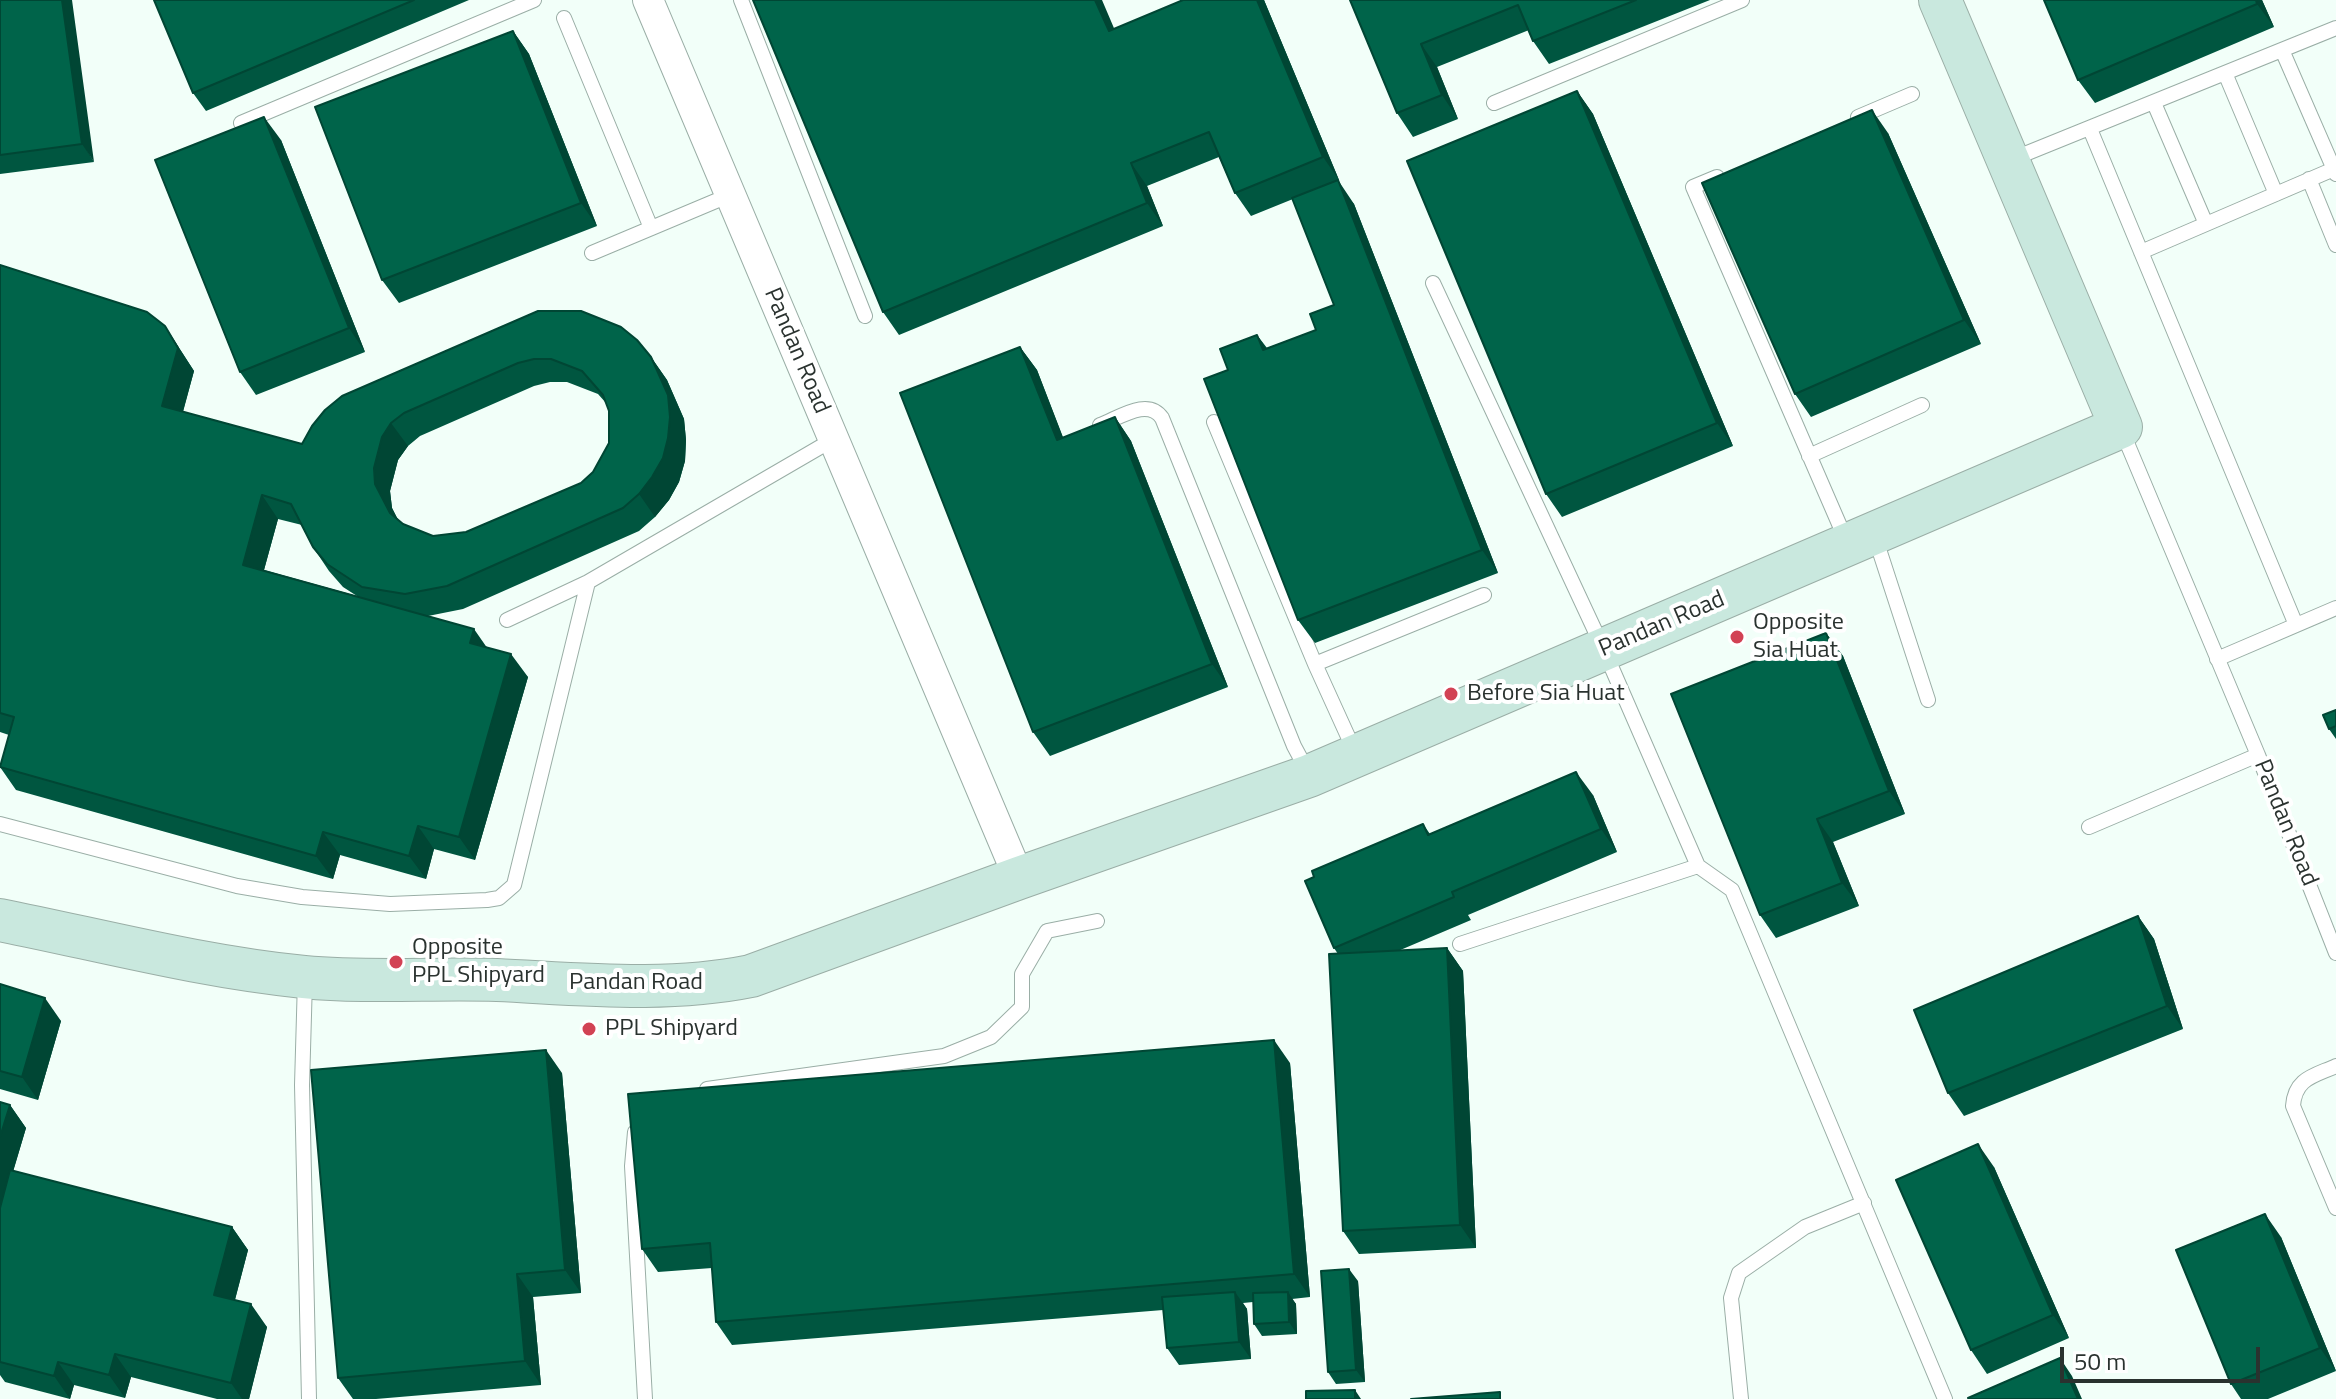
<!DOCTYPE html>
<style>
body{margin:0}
#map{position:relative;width:2336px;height:1399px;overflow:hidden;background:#f2fff9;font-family:"Titillium Web",sans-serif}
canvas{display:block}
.scale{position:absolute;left:2060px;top:1347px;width:200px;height:36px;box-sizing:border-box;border:4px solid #2a322f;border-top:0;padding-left:10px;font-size:24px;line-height:28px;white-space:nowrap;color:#2a322f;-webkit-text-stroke:6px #fff;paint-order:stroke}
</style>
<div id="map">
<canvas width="2336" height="1399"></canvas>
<div class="scale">50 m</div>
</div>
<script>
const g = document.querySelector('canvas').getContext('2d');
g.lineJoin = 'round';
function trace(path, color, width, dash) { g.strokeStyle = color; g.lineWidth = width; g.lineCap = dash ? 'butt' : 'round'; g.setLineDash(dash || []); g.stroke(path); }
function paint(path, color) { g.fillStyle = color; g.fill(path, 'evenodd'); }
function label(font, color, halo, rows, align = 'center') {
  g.font = font + ' "Titillium Web",sans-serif'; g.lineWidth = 8; g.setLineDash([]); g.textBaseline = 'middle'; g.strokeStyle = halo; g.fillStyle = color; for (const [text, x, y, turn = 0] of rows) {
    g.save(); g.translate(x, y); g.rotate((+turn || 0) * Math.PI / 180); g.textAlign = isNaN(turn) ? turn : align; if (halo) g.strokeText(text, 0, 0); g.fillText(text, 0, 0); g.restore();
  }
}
const lane = new Path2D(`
 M 741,0 L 865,316
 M 564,18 L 651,228
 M 2282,50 L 2336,174
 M 2225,73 L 2276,194
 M 1494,103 L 1742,0
 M 2154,103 L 2206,224
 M 1858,117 L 1912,94
 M 241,123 L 534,0
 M 2090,129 L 2296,625
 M 2010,160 L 2336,28
 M 1717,177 L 1693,187 L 1846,540
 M 2309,179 L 2336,245
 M 2141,252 L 2334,169
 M 592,253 L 730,195
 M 1433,283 L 1604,650 L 1698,866 L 1732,890 L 1945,1399
 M 1214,422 L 1315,664 L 1355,752
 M 1100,425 C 1119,418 1148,397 1162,418 L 1294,746 L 1309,774
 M 2122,431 L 2258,755 L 2336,953
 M 1809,456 L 1922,405
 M 1875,537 L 1928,700
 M 507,620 L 588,582 L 834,439
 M 2217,659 L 2336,608
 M 1315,664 L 1484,595
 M 0,824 L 237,886 L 302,897 L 390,904 L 487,900 L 499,898 L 514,885 L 588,582
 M 2089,827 L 2258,755
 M 1460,944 L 1698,866
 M 305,980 L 302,1085 L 309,1399
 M 2336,1066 C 2314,1076 2295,1078 2293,1106 L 2336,1208
 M 707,1089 L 944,1056 L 991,1037 L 1022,1007 L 1022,974 L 1047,931 L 1097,921
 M 635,1132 L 632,1166 L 645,1399
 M 1741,1399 L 1731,1298 L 1739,1273 L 1805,1227 L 1864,1203`);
const street = new Path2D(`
 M 648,0 L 1019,878`);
const secondary = new Path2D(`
 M 0,920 C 100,940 202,967 304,977 C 367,983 433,978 497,980 C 582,984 667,993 751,976 L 1019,878 L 1309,776 L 2121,427 L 1940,0`);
trace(lane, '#9aaea6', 16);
trace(street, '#9aaea6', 32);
trace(secondary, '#9aaea6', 44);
trace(lane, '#fff', 14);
trace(street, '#fff', 30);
trace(secondary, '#c9e8de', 42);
paint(new Path2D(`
 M 0,0 L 94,162 L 0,174 Z
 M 154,0 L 469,0 L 206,111 L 193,93 Z
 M 1264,0 L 1339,180 L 1334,182 L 1354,204 L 1498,573 L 1315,643 L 1298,620 L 1228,370 L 1257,335 L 1267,348 L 1316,330 L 1334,305 L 1293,199 L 1251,216 L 1235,193 L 1219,157 L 1147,186 L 1163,226 L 899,335 L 883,312 L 1114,29 Z
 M 1350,0 L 1710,0 L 1549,64 L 1533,41 L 1529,30 L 1437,67 L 1458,119 L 1413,137 L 1397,113 Z
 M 2044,0 L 2262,0 L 2274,27 L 2095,103 L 2078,80 Z
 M 513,31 L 529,54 L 597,226 L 399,303 L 382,280 Z
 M 1577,91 L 1593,114 L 1733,446 L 1562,517 L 1546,494 Z
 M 1888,133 L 1981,344 L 1811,417 L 1795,394 Z
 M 281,140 L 365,352 L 256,395 L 240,372 Z
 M 0,265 L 165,326 L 194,371 L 183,412 L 302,444 L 538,311 L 651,357 L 667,380 L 684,419 L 686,440 L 685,461 L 679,482 L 669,500 L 655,517 L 639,531 L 463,609 L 428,616 L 487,647 L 528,677 L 475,860 L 434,849 L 426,879 L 340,855 L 333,879 L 16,790 L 0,767 L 9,735 L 0,732 ZM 550,382 L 567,382 L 598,394 L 606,403 L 609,411 L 609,443 L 593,472 L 581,483 L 466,532 L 433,536 L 403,524 L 398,520 L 392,508 L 390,491 L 398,460 L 408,446 L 420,436 L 534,386 ZM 278,519 L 302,525 L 313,547 L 329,571 L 343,587 L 357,596 L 264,570 Z
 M 1020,347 L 1037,370 L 1063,438 L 1115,417 L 1131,441 L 1228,687 L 1050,756 L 1033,732 Z
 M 1826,633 L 1843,656 L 1905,814 L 1833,842 L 1859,906 L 1776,938 L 1760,915 Z
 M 2336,710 L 2336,739 L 2329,729 Z
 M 1593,795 L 1617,852 L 1468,915 L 1471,920 L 1398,951 L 1447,948 L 1463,971 L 1476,1248 L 1359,1254 L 1343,1231 L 1338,954 L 1334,948 L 1423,824 L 1430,834 Z
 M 2138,916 L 2154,939 L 2183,1029 L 1964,1116 L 1948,1093 Z
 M 0,984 L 61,1021 L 38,1100 L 0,1089 Z
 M 1290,1063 L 1310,1297 L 1292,1299 L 1296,1304 L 1297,1334 L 1262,1336 L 1254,1324 L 1253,1302 L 1243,1303 L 1247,1309 L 1251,1359 L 1179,1365 L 1167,1348 L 1163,1310 L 732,1345 L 716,1322 L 712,1268 L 658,1272 L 642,1249 Z
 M 562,1073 L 581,1293 L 533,1297 L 541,1385 L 376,1399 L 353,1399 L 338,1378 Z
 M 0,1102 L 10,1105 L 26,1128 L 13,1171 L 232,1227 L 248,1250 L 235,1300 L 267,1327 L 249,1399 L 217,1399 L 131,1377 L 125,1398 L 74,1385 L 70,1399 L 5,1382 L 0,1375 Z
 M 1994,1167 L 2069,1338 L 1987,1374 L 1971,1350 Z
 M 2281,1237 L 2336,1371 L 2268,1399 L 2241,1399 L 2231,1384 Z
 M 1358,1281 L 1365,1382 L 1336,1384 L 1328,1372 Z`), '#005640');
paint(new Path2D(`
 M 62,0 L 72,0 L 94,162 L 82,144 Z
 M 1095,0 L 1102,0 L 1125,54 L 1109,31 Z
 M 1257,0 L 1264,0 L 1339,180 L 1323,157 Z
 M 2256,0 L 2262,0 L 2274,27 L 2257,4 Z
 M 513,31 L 529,54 L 597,226 L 581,203 Z
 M 1421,44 L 1437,67 L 1458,119 L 1442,95 Z
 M 1577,91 L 1593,114 L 1733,446 L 1717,423 Z
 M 1872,110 L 1888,133 L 1981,344 L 1964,320 Z
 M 264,117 L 281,140 L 365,352 L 349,328 Z
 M 1131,163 L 1147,186 L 1163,226 L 1147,203 Z
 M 1338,180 L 1354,204 L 1498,573 L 1482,550 Z
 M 165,326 L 194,371 L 178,429 L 162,406 Z
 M 1257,335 L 1273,358 L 1263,350 Z
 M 1020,347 L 1037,370 L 1073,463 L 1057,440 Z
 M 651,357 L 667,380 L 684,419 L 686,440 L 685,461 L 679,482 L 669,500 L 655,517 L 639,494 Z
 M 1115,417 L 1131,441 L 1228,687 L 1212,664 Z
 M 391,423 L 408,446 L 398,460 L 390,491 L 392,508 L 407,537 L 390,513 L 375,484 L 374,468 L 382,437 Z
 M 262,495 L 278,519 L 259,588 L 243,565 Z
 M 474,629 L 490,652 L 470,643 Z
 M 1826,633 L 1843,656 L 1905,814 L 1889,791 Z
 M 511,654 L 528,677 L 475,860 L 459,837 Z
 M 1576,772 L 1593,795 L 1617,852 L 1601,829 Z
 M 1817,819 L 1833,842 L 1859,906 L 1842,883 Z
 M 418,826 L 434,849 L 426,879 L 409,856 Z
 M 323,832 L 340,855 L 333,879 L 316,856 Z
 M 2138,916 L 2154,939 L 2183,1029 L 2167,1006 Z
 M 1447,948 L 1463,971 L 1476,1248 L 1460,1225 Z
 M 45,998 L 61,1021 L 38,1100 L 22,1077 Z
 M 1274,1040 L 1290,1063 L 1310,1297 L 1294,1274 Z
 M 546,1050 L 562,1073 L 581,1293 L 565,1270 Z
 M 10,1105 L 26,1128 L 0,1216 L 0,1137 Z
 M 1978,1144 L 1994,1167 L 2069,1338 L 2053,1315 Z
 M 2265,1214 L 2281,1237 L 2336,1371 L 2320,1348 Z
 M 232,1227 L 248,1250 L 230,1318 L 214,1295 Z
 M 1349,1269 L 1358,1281 L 1365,1382 L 1356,1370 Z
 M 517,1274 L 533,1297 L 541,1385 L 525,1361 Z
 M 1235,1292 L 1247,1309 L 1251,1359 L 1239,1342 Z
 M 1288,1292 L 1296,1304 L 1297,1334 L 1289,1322 Z
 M 251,1304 L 267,1327 L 249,1399 L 242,1399 L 231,1383 Z
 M 115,1354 L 131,1377 L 125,1398 L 109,1375 Z
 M 2060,1358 L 2072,1376 L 2082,1399 L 2078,1399 Z
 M 58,1362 L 74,1385 L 70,1399 L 54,1376 Z
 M 1355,1390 L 1361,1399 L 1355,1399 Z`), '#004634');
const building = new Path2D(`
 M 0,0 L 62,0 L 82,144 L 0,155 Z
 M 154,0 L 414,0 L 193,93 Z
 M 753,0 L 1095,0 L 1109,31 L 1183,0 L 1257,0 L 1323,157 L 1235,193 L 1209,132 L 1131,163 L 1147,203 L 883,312 Z
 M 1350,0 L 1636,0 L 1533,41 L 1518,5 L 1421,44 L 1442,95 L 1397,113 Z
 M 2044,0 L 2256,0 L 2257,4 L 2078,80 Z
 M 513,31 L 581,203 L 382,280 L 315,107 Z
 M 1577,91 L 1717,423 L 1546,494 L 1407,161 Z
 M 1872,110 L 1964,320 L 1795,394 L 1702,183 Z
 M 264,117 L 349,328 L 240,372 L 155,160 Z
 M 1338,180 L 1482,550 L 1298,620 L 1204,379 L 1228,370 L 1220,349 L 1257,335 L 1263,350 L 1316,330 L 1310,314 L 1334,305 L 1292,198 Z
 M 0,265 L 147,312 L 165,326 L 178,348 L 162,406 L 302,444 L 312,426 L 325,410 L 342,396 L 538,311 L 581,311 L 621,327 L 637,340 L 651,357 L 668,395 L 670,417 L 668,438 L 663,458 L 652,477 L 639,494 L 623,508 L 447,586 L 405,594 L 362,587 L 327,564 L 313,547 L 291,504 L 262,495 L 243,565 L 474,629 L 470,643 L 511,654 L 459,837 L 418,826 L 409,856 L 323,832 L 316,856 L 0,767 L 14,717 L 0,713 ZM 534,359 L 551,359 L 582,371 L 603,395 L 609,411 L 609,443 L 593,472 L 581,483 L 466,532 L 433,536 L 403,524 L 390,513 L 375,484 L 374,468 L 382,437 L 391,423 L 404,413 L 518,363 Z
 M 1020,347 L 1057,440 L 1115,417 L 1212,664 L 1033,732 L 900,393 Z
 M 1826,633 L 1889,791 L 1817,819 L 1842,883 L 1760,915 L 1671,694 Z
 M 2336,710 L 2336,726 L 2329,729 L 2323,715 Z
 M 1576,772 L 1601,829 L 1452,892 L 1454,897 L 1334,948 L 1305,881 L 1314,877 L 1312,871 L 1423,824 L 1428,835 Z
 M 2138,916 L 2167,1006 L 1948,1093 L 1914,1010 Z
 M 1447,948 L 1460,1225 L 1343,1231 L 1329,954 Z
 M 0,984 L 45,998 L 22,1077 L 0,1071 Z
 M 1274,1040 L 1294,1274 L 716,1322 L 710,1243 L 642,1249 L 628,1094 Z
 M 546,1050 L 565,1270 L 517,1274 L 525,1361 L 338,1378 L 311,1070 Z
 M 0,1102 L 10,1105 L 0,1137 Z
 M 1978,1144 L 2053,1315 L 1971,1350 L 1896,1180 Z
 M 10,1170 L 232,1227 L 214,1295 L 251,1304 L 231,1383 L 115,1354 L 109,1375 L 58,1362 L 54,1376 L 0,1362 L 0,1208 Z
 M 2265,1214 L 2320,1348 L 2231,1384 L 2176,1250 Z
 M 1349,1269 L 1356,1370 L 1328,1372 L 1321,1271 Z
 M 1235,1292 L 1239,1342 L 1167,1348 L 1162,1297 Z
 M 1288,1292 L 1289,1322 L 1254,1324 L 1253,1293 Z
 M 2060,1358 L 2078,1399 L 1969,1399 L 1968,1398 Z
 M 1355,1390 L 1355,1399 L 1306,1399 L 1306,1391 Z
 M 1500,1392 L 1500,1399 L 1411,1399 Z`);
paint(building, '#00644a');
trace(building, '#004634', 2);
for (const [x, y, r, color] of [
 [1737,637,8,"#d24254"],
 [1451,694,8,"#d24254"],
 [396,962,8,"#d24254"],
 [589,1029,8,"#d24254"]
]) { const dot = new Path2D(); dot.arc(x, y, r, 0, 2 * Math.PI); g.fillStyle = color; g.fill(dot); trace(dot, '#fff', 3); }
label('24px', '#2a322f', '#fff', [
 ["Pandan Road",796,351,67],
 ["Pandan Road",1662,625,-23],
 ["Pandan Road",2285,823,68],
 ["Pandan Road",636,983]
]);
label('24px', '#2a322f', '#fff', [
 ["Opposite",1753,623],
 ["Sia Huat",1753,651],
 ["Before Sia Huat",1467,694],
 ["Opposite",412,948],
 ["PPL Shipyard",412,976],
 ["PPL Shipyard",605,1029]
], 'left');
</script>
